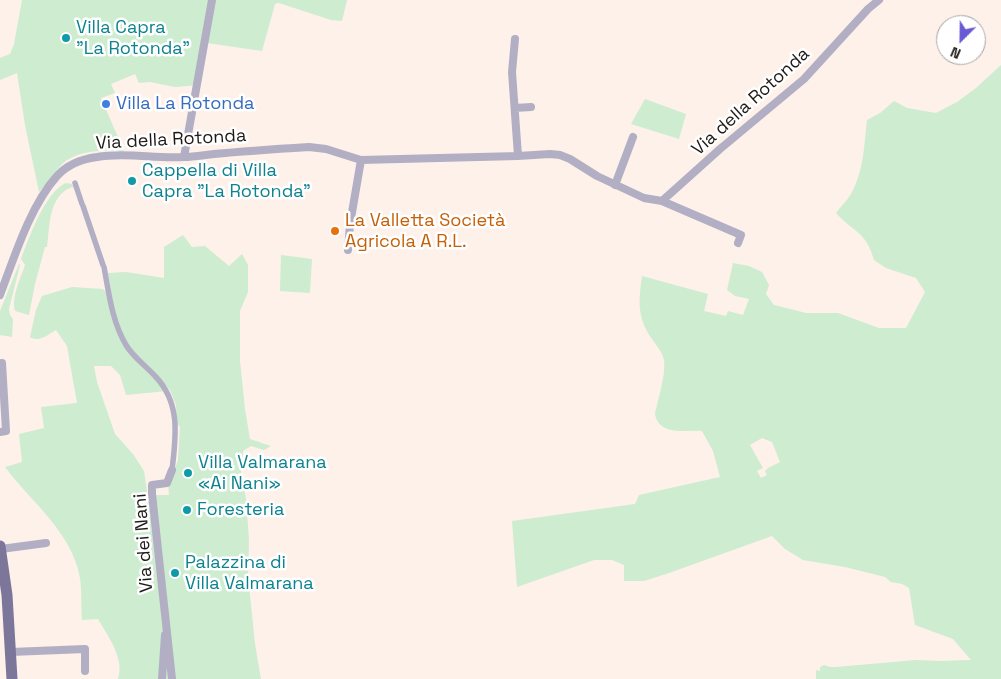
<!DOCTYPE html>
<meta charset="utf-8">
<style>
body{margin:0}
#map{position:relative;width:1001px;height:679px;overflow:hidden;background:#fdf1ea;font-family:"Space Grotesk",sans-serif}
canvas{display:block}
.north{position:absolute;left:936px;top:15px;width:50px;height:50px;box-sizing:border-box;background:#fff;border:1px solid #a5a3a2;border-radius:50%;rotate:203deg;font-size:14px;font-weight:700;line-height:20px;text-align:center;color:#1f1a17}
.north::after{content:'';display:block;margin:auto;width:18px;height:22px;background:#6959d3;clip-path:polygon(50% 0,100% 100%,50% 72%,0 100%)}
</style>
<div id="map">
<canvas width="1001" height="679"></canvas>
<div class="north">N</div>
</div>
<script>
const g = document.querySelector('canvas').getContext('2d');
g.lineJoin = 'round';
function paint(path, color) { g.fillStyle = color; g.fill(path, 'evenodd'); }
function trace(path, color, width, dash) { g.strokeStyle = color; g.lineWidth = width; g.lineCap = dash ? 'butt' : 'round'; g.setLineDash(dash || []); g.stroke(path); }
function label(font, color, halo, rows, align = 'center') {
  g.font = font + ' "Space Grotesk",sans-serif'; g.lineWidth = 5; g.setLineDash([]); g.textBaseline = 'middle'; g.strokeStyle = halo; g.fillStyle = color; for (const [text, x, y, turn = 0] of rows) {
    g.save(); g.translate(x, y); g.rotate((+turn || 0) * Math.PI / 180); g.textAlign = isNaN(turn) ? turn : align; if (halo) g.strokeText(text, 0, 0); g.fillText(text, 0, 0); g.restore();
  }
}
paint(new Path2D(`
 M 22,0 L 212,0 L 198,85 L 175,87 L 150,82 L 139,83 L 135,74 L 111,84 L 115,93 L 101,98 L 124,151 C 105,150 77,150 62,164 C 54,173 47,184 39,192 L 25,125 L 17,73 L 0,80 L 0,58 L 10,54 L 14,44 Z
 M 214,0 L 347,0 L 342,21 L 331,20 L 282,4 L 278,3 L 275,4 L 262,51 L 207,43 Z
 M 1001,65 L 1001,679 L 816,679 L 816,670 L 820,671 L 820,667 L 824,665 L 830,667 L 836,667 L 916,660 L 941,661 L 971,660 L 953,639 L 915,625 L 909,588 L 902,584 L 891,582 L 885,577 L 845,567 L 803,560 L 785,549 L 772,536 L 669,573 L 644,581 L 624,581 L 624,565 L 612,560 L 594,560 L 517,587 L 512,521 L 635,504 L 639,495 L 720,477 L 713,451 L 702,431 C 685,430 659,436 655,414 C 658,399 666,375 664,360 C 662,350 653,342 648,333 C 637,313 639,299 642,276 L 708,294 L 704,311 L 726,316 L 728,311 L 743,315 L 749,299 L 735,296 L 727,290 L 733,263 L 749,266 L 762,272 L 769,285 L 766,294 L 774,305 L 806,313 L 838,313 L 879,328 L 906,328 L 925,292 L 916,278 L 886,268 L 874,260 C 866,231 854,233 836,213 C 840,207 847,201 851,194 C 864,170 864,146 867,120 L 880,113 L 894,101 L 907,108 L 936,113 L 957,102 L 976,88 ZM 762,438 L 772,442 L 780,462 L 768,468 L 765,471 L 767,475 L 761,478 L 757,471 L 763,468 L 750,445 Z
 M 645,99 L 686,114 L 679,139 L 631,124 Z
 M 66,183 L 72,184 L 74,189 L 72,187 C 48,196 50,226 47,247 L 45,247 L 35,284 L 29,315 L 15,311 C 11,297 21,278 25,265 L 21,259 C 29,238 45,192 66,183 Z
 M 183,235 L 192,247 L 205,246 L 229,266 L 242,254 L 248,265 L 248,292 L 240,311 L 240,361 L 245,409 L 250,439 L 271,446 L 264,450 L 251,446 L 243,451 L 241,473 L 246,499 L 249,540 L 248,575 L 255,644 L 261,679 L 175,679 L 155,495 L 169,495 L 168,484 L 170,483 L 178,460 L 180,427 L 177,423 L 176,405 L 170,390 L 134,354 L 121,331 L 115,317 L 108,273 L 126,272 L 164,278 L 164,247 Z
 M 281,255 L 312,259 L 310,293 L 280,291 Z
 M 19,264 L 20,265 L 9,309 L 10,315 L 13,319 L 12,337 L 0,335 L 0,311 Z
 M 72,287 L 103,289 L 109,295 L 127,346 L 167,391 L 126,395 L 120,375 L 111,366 L 94,366 L 97,382 L 115,434 L 133,454 L 144,471 L 157,559 L 170,679 L 118,679 C 125,659 108,636 98,619 L 82,620 C 81,607 82,592 80,578 C 72,532 31,502 5,467 L 22,462 L 19,434 L 44,428 L 41,407 L 77,403 L 67,346 L 56,330 C 48,334 40,343 30,337 L 36,310 L 42,296 Z`), '#cdecd0');
trace(new Path2D(`
 M 75,183 L 82,204
 M 83,206 L 103,265
 M 104,267 C 109,294 112,321 126,345 C 133,357 145,365 155,376 C 181,403 176,436 172,470`), '#b2afc4', 5.5);
trace(new Path2D(`
 M 515,39 L 512,72 L 518,156
 M 515,108 L 531,107
 M 184,157 L 212,0
 M 615,185 L 633,137
 M 662,201 L 720,149 L 804,79 L 868,9 L 879,0
 M 348,250 L 350,224 L 361,160
 M 0,295 C 14,258 30,206 57,176 C 67,165 82,159 97,157 C 126,152 155,159 184,157 C 194,157 204,155 214,154 C 246,151 277,149 309,147 L 326,149 L 361,160 L 518,156 L 550,154 L 560,155 L 570,159 L 597,176 L 644,198 L 662,201 L 741,235 L 738,243
 M 0,432 L 6,431 L 2,363
 M 172,470 L 167,483 L 152,485 L 152,494 L 172,679
 M 1,549 L 46,543
 M 11,652 L 85,649 L 85,671
 M 162,679 L 165,635`), '#b2afc4', 8);
trace(new Path2D(`
 M 0,546 L 7,595 L 12,679`), '#7c769b', 11);
for (const [x, y, r, color] of [
 [66,38,5,"#0f9aa8"],
 [106,104,5,"#3f7fe0"],
 [132,181,5,"#0f9aa8"],
 [335,231,5,"#e8710a"],
 [188,473,5,"#0f9aa8"],
 [187,510,5,"#0f9aa8"],
 [175,573,5,"#0f9aa8"]
]) { const dot = new Path2D(); dot.arc(x, y, r, 0, 2 * Math.PI); g.fillStyle = color; g.fill(dot); trace(dot, '#fff', 2); }
label('18px', '#0d838f', '#fff', [
 ["Villa Capra",76,28],
 ["\"La Rotonda\"",76,49],
 ["Cappella di Villa",142,171],
 ["Capra \"La Rotonda\"",142,192],
 ["Villa Valmarana",198,463],
 ["«Ai Nani»",198,484],
 ["Foresteria",197,510],
 ["Palazzina di",185,563],
 ["Villa Valmarana",185,584]
], 'left');
label('18px', '#1f1a17', '#fff', [
 ["Via della Rotonda",751,102,-42],
 ["Via della Rotonda",171,140,-3],
 ["Via dei Nani",144,543,-94]
]);
label('18px', '#366cbe', '#fff', [
 ["Villa La Rotonda",116,104]
], 'left');
label('18px', '#c56008', '#fff', [
 ["La Valletta Società",345,221],
 ["Agricola A R.L.",345,242]
], 'left');
</script>
